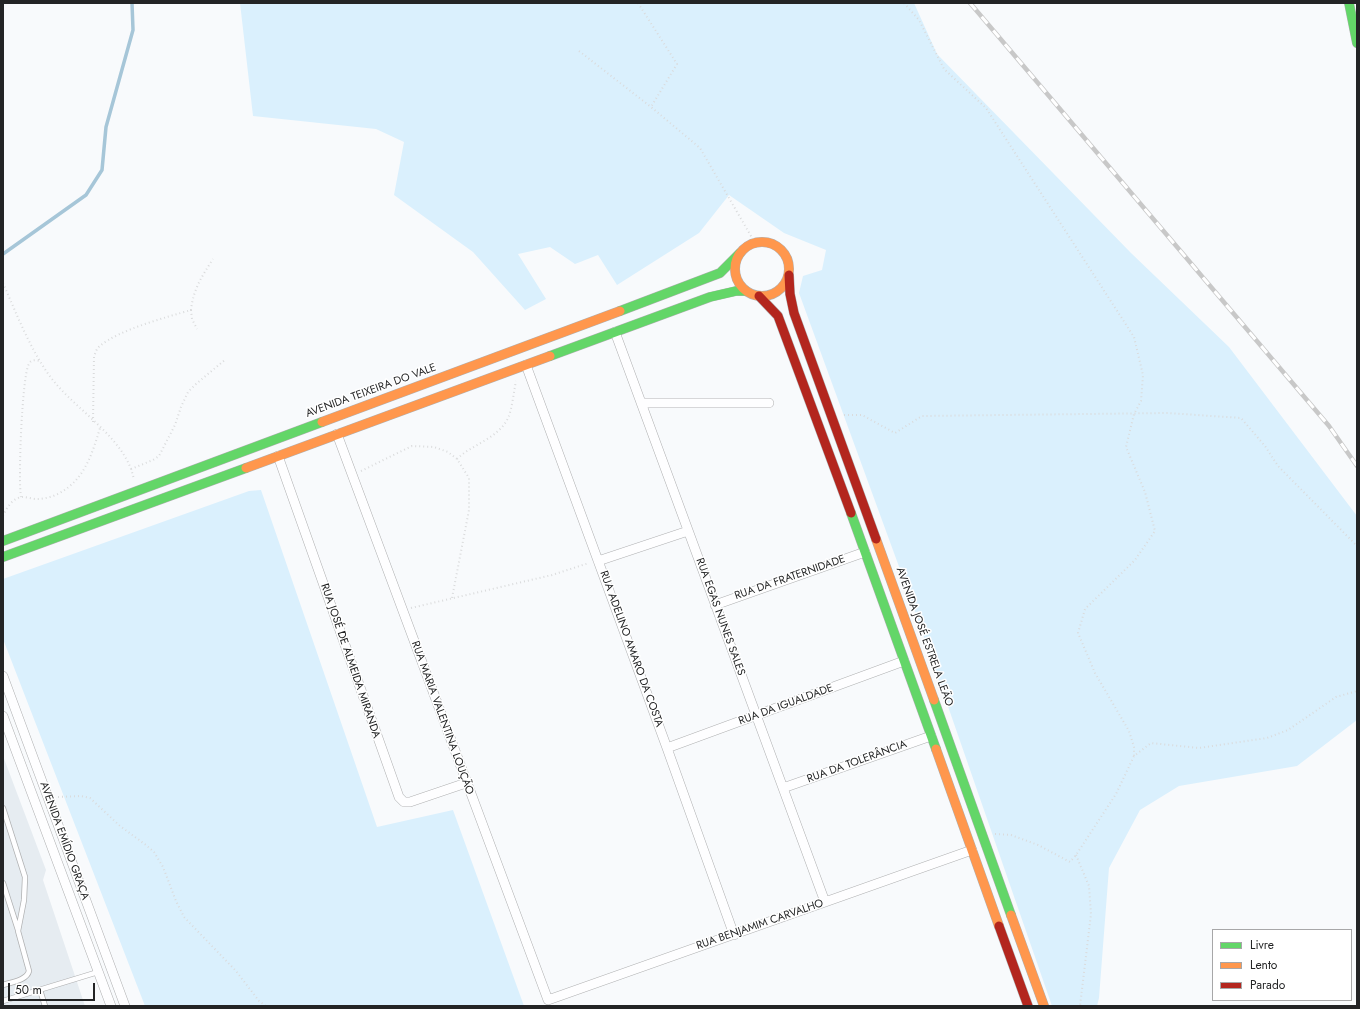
<!DOCTYPE html>
<meta charset="utf-8">
<style>
body{margin:0}
#map{position:relative;width:1360px;height:1009px;overflow:hidden;background:#f8fafc;font-family:Jost,sans-serif}
canvas{display:block}
.frame{position:absolute;inset:0;border:4px solid #232425;pointer-events:none}
.legend{position:absolute;left:1212px;top:929px;width:140px;height:72px;box-sizing:border-box;background:#fff;border:1px solid #a7a7a8;margin:0;padding:5px 7px;list-style:none;font-size:12px;color:#232425}
.legend li{display:flex;align-items:center;gap:8px;height:20px}
.legend b{width:20px;border:1px solid #a7a7a8}
.scale{position:absolute;left:8px;top:983px;width:87px;height:18px;box-sizing:border-box;border:2px solid #232425;border-top:0;padding-left:5px;font-size:12px;line-height:14px;white-space:nowrap;color:#232425;-webkit-text-stroke:3px #fff;paint-order:stroke}
</style>
<div id="map">
<canvas width="1360" height="1009"></canvas>
<div class="frame"></div>
<ul class="legend">
<li><b style="height:5px;background:#63d668"></b>Livre</li>
<li><b style="height:5px;background:#ff974d"></b>Lento</li>
<li><b style="height:5px;background:#b3261e"></b>Parado</li>
</ul>
<div class="scale">50 m</div>
</div>
<script>
const g = document.querySelector('canvas').getContext('2d');
g.lineJoin = 'round';
function paint(path, color) { g.fillStyle = color; g.fill(path, 'evenodd'); }
function trace(path, color, width, dash) { g.strokeStyle = color; g.lineWidth = width; g.lineCap = dash ? 'butt' : 'round'; g.setLineDash(dash || []); g.stroke(path); }
function label(font, color, halo, rows, align = 'center') {
  g.font = font + ' Jost,sans-serif'; g.lineWidth = 3; g.setLineDash([]); g.textBaseline = 'middle'; g.strokeStyle = halo; g.fillStyle = color; for (const [text, x, y, turn = 0] of rows) {
    g.save(); g.translate(x, y); g.rotate((+turn || 0) * Math.PI / 180); g.textAlign = isNaN(turn) ? turn : align; if (halo) g.strokeText(text, 0, 0); g.fillText(text, 0, 0); g.restore();
  }
}
paint(new Path2D(`
 M 3,756 L 46,870 L 43,880 L 85,1006 L 3,1006 Z`), '#e6ecf1');
paint(new Path2D(`
 M 240,3 L 914,3 L 937,54 L 1131,253 L 1229,347 L 1357,516 L 1357,720 L 1297,766 L 1179,786 L 1140,810 L 1109,868 L 1099,998 L 1097,1006 L 1052,1006 L 909,594 L 799,293 L 803,276 L 822,270 L 826,250 L 784,233 L 729,195 L 699,233 L 617,285 L 598,255 L 575,264 L 550,247 L 518,254 L 546,299 L 525,310 L 473,252 L 394,195 L 404,142 L 376,129 L 253,116 Z
 M 261,490 L 377,827 L 453,810 L 524,1006 L 145,1006 L 3,639 L 3,579 L 249,491 Z`), '#daf0fd');
trace(new Path2D(`
 M 3,254 L 86,195 L 102,170 L 106,127 L 133,30 L 132,3`), '#a6c6d8', 3.5);
const lane = new Path2D(`
 M 3,808 L 25,877 L 24,900 L 18,931 L 29,971 C 27,980 12,982 3,985
 M 3,883 L 18,930
 M 40,990 L 45,1006
 M 3,1001 L 98,972`);
const street = new Path2D(`
 M 615,332 L 825,902
 M 526,365 L 667,748 L 734,935
 M 641,403 L 769,403
 M 337,434 L 548,1000 L 972,850
 M 278,456 L 399,797 L 404,802 L 410,802 L 466,783
 M 598,561 L 688,531
 M 715,605 L 865,552
 M 3,676 L 125,1006
 M 3,716 L 111,1006
 M 667,748 L 904,661
 M 783,788 L 931,736`);
const fast = new Path2D(`
 M 1349,3 L 1357,43
 M 620,311 L 720,273 L 740,253
 M 550,356 L 710,297 L 736,291 L 746,291
 M 851,513 L 936,749
 M 3,541 L 322,422
 M 3,557 L 246,468
 M 934,700 L 1011,915`);
const slow = new Path2D(`
 M735 269a27 27 0 1 1 54 0a27 27 0 1 1-54 0Z
 M 322,422 L 620,311
 M 246,468 L 550,356
 M 876,539 L 934,700
 M 936,749 L 999,926
 M 1011,915 L 1044,1006`);
const jam = new Path2D(`
 M 789,275 L 790,294 L 794,313 L 876,539
 M 759,296 L 778,316 L 851,513
 M 999,926 L 1028,1006`);
trace(lane, '#b0b1b2', 6);
trace(street, '#b0b1b2', 10);
trace(fast, '#b0b1b2', 10);
trace(slow, '#b0b1b2', 10);
trace(jam, '#b0b1b2', 10);
trace(new Path2D(`
 M 638,3 L 677,64 L 651,107
 M 904,3 L 919,20 L 944,69 L 986,108 L 1134,337 L 1143,375 L 1141,401 L 1134,414 L 1126,447 L 1145,492 L 1155,531 L 1135,560 L 1085,609 L 1078,633 L 1095,673 L 1129,731 L 1134,747 L 1134,756
 M 579,51 L 651,107 L 700,148 L 755,243
 M 3,283 C 17,315 34,359 57,385 C 82,414 127,441 134,480
 M 191,310 L 192,319 L 197,329
 M 844,415 L 862,415 L 895,433 L 922,416 L 1168,413 L 1241,418 L 1265,446 L 1278,466 L 1357,546
 M 93,422 L 94,356 C 96,352 96,349 100,346 C 118,330 167,317 191,310 C 193,290 202,276 213,259
 M 457,459 C 472,444 498,439 508,418 C 512,410 514,390 516,381
 M 131,469 L 153,460 L 159,456 L 175,425 L 181,407 L 188,392 L 196,384 L 226,359
 M 361,471 L 412,446 L 434,447 L 448,452 L 457,459 L 469,478 L 469,510 L 452,598
 M 21,497 C 18,482 22,374 29,364 C 31,359 36,360 40,361
 M 3,516 C 6,509 12,498 22,497 C 27,497 32,499 37,499 C 47,499 58,495 66,489 C 86,475 93,451 100,428
 M 411,608 L 552,575 L 589,563
 M 58,797 L 81,796 L 90,798 L 120,826 L 146,845 L 154,852 L 163,867 L 176,901 L 184,917 L 236,971 L 259,1001 L 266,1006
 M 995,834 L 1011,835 L 1038,845 L 1070,862 L 1076,855 L 1116,794 L 1134,756 L 1151,743 L 1199,748 L 1267,738 L 1288,730 L 1336,697 L 1357,691
 M 1076,855 L 1089,886 L 1091,914 L 1080,1006`), '#dadbdc', 2, [1, 3]);
trace(lane, '#fefeff', 4.5);
trace(street, '#fefeff', 9);
trace(fast, '#63d668', 9);
trace(slow, '#ff974d', 9);
trace(jam, '#b3261e', 9);
const rail = new Path2D(`
 M 970,3 L 1329,426 L 1357,466`);
trace(rail, '#c8c8c8', 4.5);
trace(rail, '#fff', 3, [9]);
label('11px', '#232425', '#fff', [
 ["AVENIDA TEIXEIRA DO VALE",371,391,-20],
 ["RUA DA FRATERNIDADE",790,578,-19],
 ["RUA EGAS NUNES SALES",720,617,70],
 ["AVENIDA JOSÉ ESTRELA LEÃO",924,637,70],
 ["RUA ADELINO AMARO DA COSTA",631,649,70],
 ["RUA JOSÉ DE ALMEIDA MIRANDA",350,661,71],
 ["RUA DA IGUALDADE",786,705,-20],
 ["RUA MARIA VALENTINA LOUÇÃO",442,718,70],
 ["RUA DA TOLERÂNCIA",857,762,-20],
 ["AVENIDA EMÍDIO GRAÇA",64,841,70],
 ["RUA BENJAMIM CARVALHO",760,925,-19]
]);
</script>
